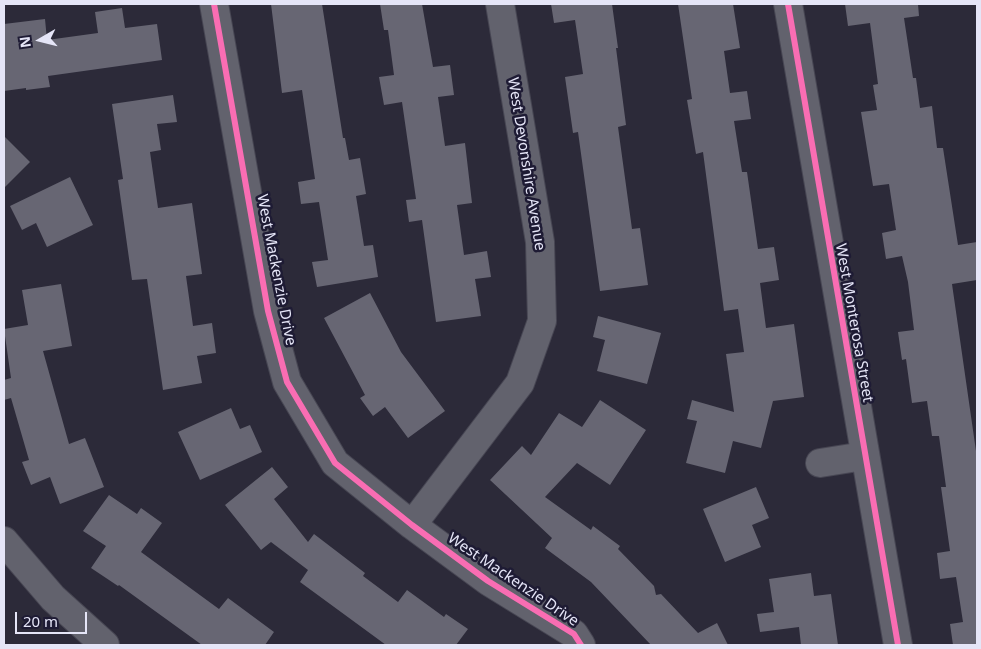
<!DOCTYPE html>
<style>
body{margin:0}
#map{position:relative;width:981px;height:649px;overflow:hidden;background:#2c2a39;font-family:"Noto Sans",sans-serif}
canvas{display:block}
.frame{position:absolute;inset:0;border:5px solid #e5e5f7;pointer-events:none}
.north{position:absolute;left:15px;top:15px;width:50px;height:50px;-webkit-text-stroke:4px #1e1b34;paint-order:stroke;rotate:262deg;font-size:14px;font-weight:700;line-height:20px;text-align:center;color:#e5e5f7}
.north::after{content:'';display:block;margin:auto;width:18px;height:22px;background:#e5e5f7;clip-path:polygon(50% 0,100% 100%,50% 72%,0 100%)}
.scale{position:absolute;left:15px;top:612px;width:72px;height:22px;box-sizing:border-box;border:2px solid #e5e5f7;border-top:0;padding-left:6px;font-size:15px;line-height:18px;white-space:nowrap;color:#e5e5f7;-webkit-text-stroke:4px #1e1b34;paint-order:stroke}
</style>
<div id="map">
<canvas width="981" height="649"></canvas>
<div class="frame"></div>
<div class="north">N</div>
<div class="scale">20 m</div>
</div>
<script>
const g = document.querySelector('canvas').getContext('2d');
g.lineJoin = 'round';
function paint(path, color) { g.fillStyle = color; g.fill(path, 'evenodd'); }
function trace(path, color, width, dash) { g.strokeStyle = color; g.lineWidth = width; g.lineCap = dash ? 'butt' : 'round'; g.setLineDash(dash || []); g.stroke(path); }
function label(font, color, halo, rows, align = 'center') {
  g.font = font + ' "Noto Sans",sans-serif'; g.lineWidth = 5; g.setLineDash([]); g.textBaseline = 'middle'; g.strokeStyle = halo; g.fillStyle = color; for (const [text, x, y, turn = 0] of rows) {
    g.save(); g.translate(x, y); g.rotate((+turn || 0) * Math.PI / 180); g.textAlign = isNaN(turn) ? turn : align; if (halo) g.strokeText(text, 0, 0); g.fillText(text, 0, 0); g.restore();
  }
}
paint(new Path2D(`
 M 271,4 L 322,4 L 343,138 L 345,138 L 349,160 L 360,158 L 366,194 L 356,196 L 364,246 L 373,245 L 378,277 L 317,287 L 312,262 L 328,260 L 319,202 L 301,204 L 298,182 L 315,179 L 302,90 L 282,93 Z
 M 380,4 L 422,4 L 433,67 L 450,65 L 454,95 L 438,97 L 445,146 L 465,143 L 472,203 L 457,205 L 464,255 L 487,251 L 491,277 L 475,279 L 481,316 L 436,322 L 422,220 L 409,222 L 406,200 L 416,199 L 402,102 L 384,105 L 379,77 L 394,75 L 388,30 L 384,30 Z
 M 551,4 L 612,4 L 618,48 L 616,48 L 626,125 L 618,127 L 632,229 L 640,228 L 648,285 L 600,291 L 578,132 L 573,133 L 565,77 L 583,74 L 575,20 L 554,23 Z
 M 678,4 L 733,4 L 740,48 L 724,51 L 730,93 L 747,91 L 751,119 L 734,121 L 742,172 L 747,172 L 758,249 L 774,247 L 779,280 L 760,283 L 766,328 L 794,324 L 804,397 L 773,401 L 761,448 L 733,441 L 725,473 L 686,463 L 697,421 L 687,419 L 692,400 L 734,412 L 726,354 L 744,352 L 738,309 L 724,311 L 703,152 L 696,154 L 687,100 L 692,99 Z
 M 845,4 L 918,4 L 919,16 L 904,18 L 913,78 L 916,78 L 920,108 L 932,106 L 937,148 L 943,148 L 958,245 L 977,242 L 977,280 L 952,284 L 977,458 L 977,645 L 953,645 L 950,624 L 963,622 L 956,577 L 940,579 L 937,553 L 950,551 L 941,487 L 946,487 L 939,436 L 932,436 L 927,401 L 912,403 L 906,359 L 902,360 L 898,332 L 914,330 L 908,282 L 902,256 L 886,259 L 882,233 L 896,230 L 889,184 L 873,186 L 861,112 L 877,110 L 873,85 L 878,84 L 870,23 L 848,26 Z
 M 122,8 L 125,28 L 157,24 L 162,60 L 48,76 L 50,87 L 26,90 L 26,88 L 4,91 L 4,24 L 45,19 L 47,40 L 98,33 L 95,12 Z
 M 173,95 L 177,122 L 157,124 L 161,150 L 150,152 L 158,208 L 192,203 L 202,274 L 186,276 L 193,326 L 212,323 L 216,353 L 197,356 L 202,383 L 163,390 L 147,279 L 132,280 L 118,180 L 123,179 L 112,104 Z
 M 4,136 L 30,162 L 4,188 Z
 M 70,177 L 93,225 L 47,247 L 36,223 L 22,230 L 10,206 Z
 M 61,284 L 72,346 L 43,351 L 69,444 L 85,438 L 104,487 L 60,504 L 50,477 L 31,485 L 22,462 L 29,460 L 11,398 L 4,400 L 4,380 L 11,378 L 4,329 L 28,325 L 22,290 Z
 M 370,293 L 401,352 L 445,411 L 408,438 L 385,407 L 373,416 L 360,398 L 365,395 L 324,318 Z
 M 598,316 L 661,333 L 647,384 L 597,371 L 605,340 L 593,337 Z
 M 600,400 L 646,430 L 610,485 L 577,463 L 545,497 L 591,530 L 593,526 L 620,546 L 618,549 L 654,586 L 656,595 L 661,594 L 698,633 L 717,623 L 728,645 L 651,645 L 591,582 L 545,548 L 552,538 L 490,480 L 522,446 L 531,455 L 559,413 L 582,427 Z
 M 231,408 L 240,429 L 250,425 L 262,452 L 200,480 L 178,432 Z
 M 272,467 L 288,487 L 274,499 L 308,542 L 314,534 L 365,573 L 363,576 L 398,602 L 407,590 L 444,617 L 446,614 L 468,629 L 456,645 L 386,645 L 300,582 L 308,570 L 271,542 L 261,550 L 225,505 Z
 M 756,487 L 769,518 L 752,525 L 761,547 L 725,562 L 703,509 Z
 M 109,495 L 137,514 L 141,508 L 162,523 L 141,552 L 219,609 L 228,598 L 274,632 L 265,645 L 202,645 L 119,585 L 118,586 L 91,568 L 106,546 L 83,531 Z
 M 811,573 L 814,596 L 831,594 L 838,645 L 801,645 L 799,627 L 760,632 L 757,614 L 774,612 L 769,579 Z`), '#676673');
const street = new Path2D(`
 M 214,4 L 268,311 L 287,382 L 335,463 L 412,525 L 488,581 L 574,634 L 581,645
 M 788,4 L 898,645
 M 820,463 L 864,456
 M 412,525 L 520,383 L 542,321 L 540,242 L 500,4
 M 4,541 L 53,598 L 105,645`);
trace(street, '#474653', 30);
trace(street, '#62626d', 28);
trace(new Path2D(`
 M 214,4 L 268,311 L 287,382 L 335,463 L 412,525 L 488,581 L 574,634 L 581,645
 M 788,4 L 898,645`), '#f96db3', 6);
label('15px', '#e5e5f7', '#1e1b34', [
 ["West Devonshire Avenue",526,164,81],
 ["West Mackenzie Drive",276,270,79],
 ["West Monterosa Street",854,323,80],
 ["West Mackenzie Drive",513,580,34]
]);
</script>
